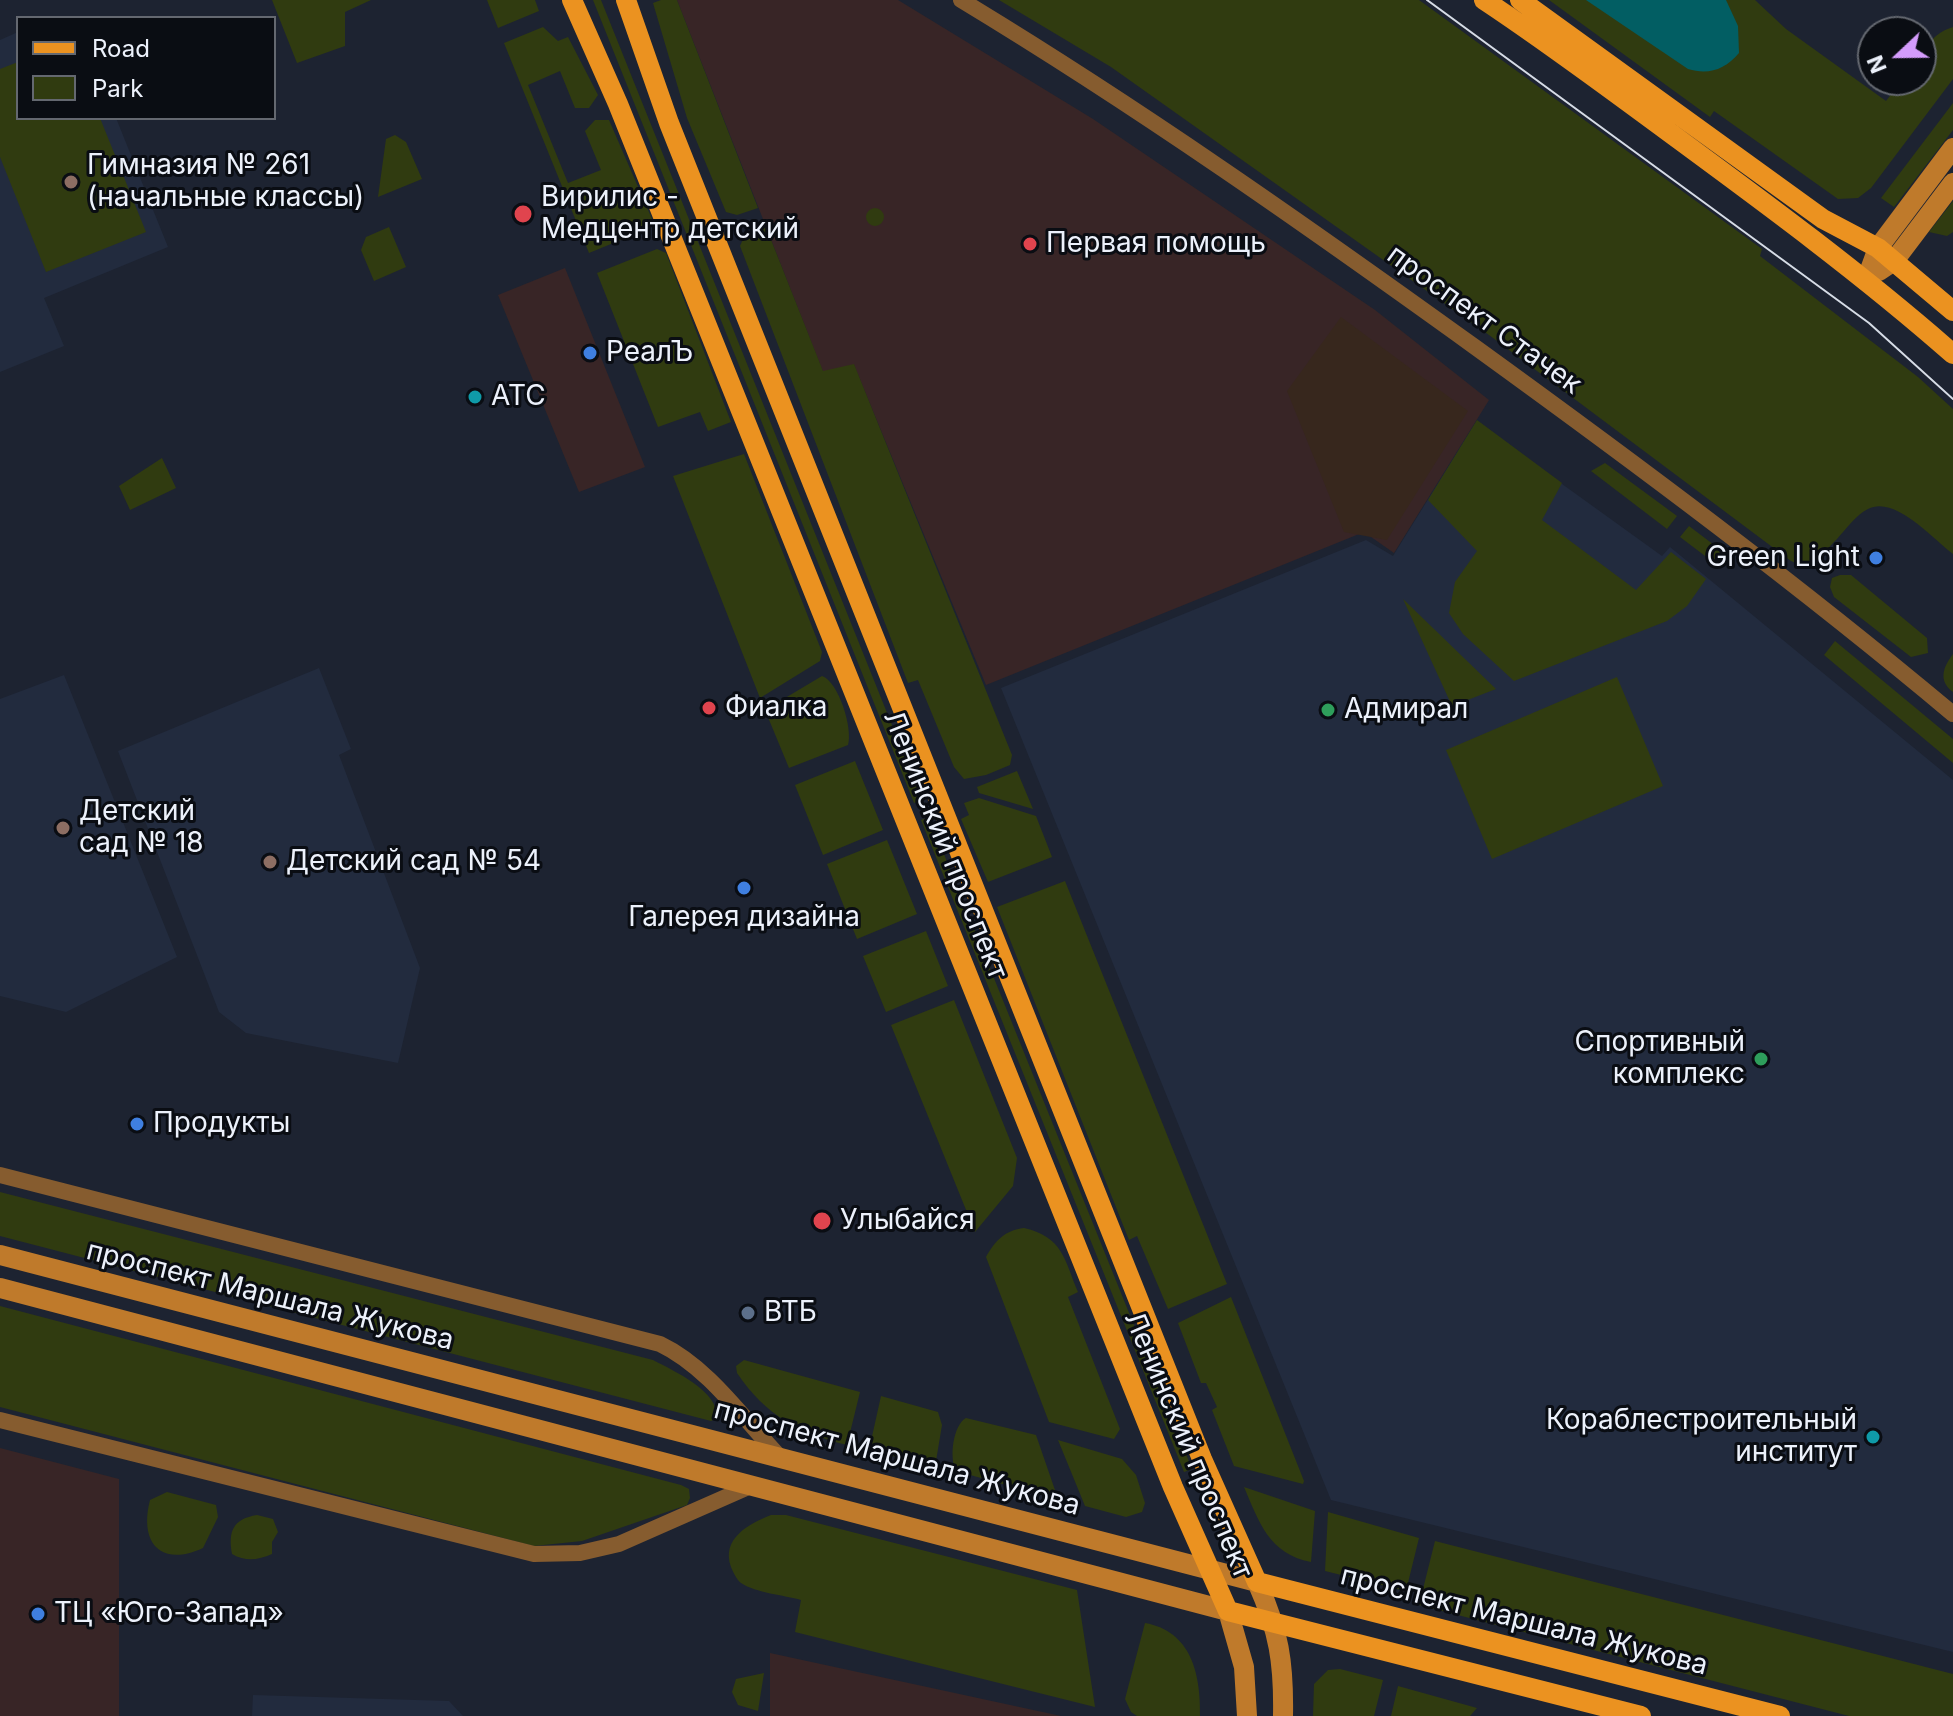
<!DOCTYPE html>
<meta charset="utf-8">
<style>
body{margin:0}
#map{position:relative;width:1953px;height:1716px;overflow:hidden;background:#1d2331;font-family:Inter,sans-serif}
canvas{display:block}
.legend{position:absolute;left:16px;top:16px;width:260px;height:104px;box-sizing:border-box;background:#0a0d13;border:2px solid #646870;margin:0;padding:10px 14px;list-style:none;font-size:24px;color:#ecf1fb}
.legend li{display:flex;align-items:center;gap:16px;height:40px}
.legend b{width:40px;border:2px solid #646870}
.north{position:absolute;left:1857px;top:16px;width:80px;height:80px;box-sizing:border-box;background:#0a0d13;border:2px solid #646870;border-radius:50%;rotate:248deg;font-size:22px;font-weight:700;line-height:32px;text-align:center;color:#ecf1fb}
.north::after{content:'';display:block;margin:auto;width:28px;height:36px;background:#d49cfc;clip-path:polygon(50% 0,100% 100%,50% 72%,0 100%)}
</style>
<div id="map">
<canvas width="1953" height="1716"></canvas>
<ul class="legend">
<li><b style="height:10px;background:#eb9220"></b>Road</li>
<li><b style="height:22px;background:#303b10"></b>Park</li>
</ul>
<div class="north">N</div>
</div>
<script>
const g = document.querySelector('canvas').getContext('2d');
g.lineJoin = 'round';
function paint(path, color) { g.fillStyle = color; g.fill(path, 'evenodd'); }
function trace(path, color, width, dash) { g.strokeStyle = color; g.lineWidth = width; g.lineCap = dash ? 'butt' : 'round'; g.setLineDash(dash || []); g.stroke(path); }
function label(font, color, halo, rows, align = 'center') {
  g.font = font + ' Inter,sans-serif'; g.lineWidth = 6; g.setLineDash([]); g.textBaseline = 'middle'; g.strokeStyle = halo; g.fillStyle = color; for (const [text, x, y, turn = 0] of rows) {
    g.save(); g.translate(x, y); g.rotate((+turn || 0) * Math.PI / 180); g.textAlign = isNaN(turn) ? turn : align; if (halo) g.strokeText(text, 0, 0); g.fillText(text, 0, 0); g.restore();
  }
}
paint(new Path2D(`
 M 677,0 L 898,0 L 1093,119 L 1375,310 L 1489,400 L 1394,553 L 1364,532 L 986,685 L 854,365 L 823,372 Z
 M 565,268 L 645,467 L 579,492 L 498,295 Z
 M 0,1448 L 119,1479 L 119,1716 L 0,1716 Z
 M 770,1653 L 1061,1716 L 770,1716 Z`), '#382526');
paint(new Path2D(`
 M 1341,317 L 1468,411 L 1387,540 L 1344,532 L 1287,391 Z`), '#37271d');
paint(new Path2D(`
 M 18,32 L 18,118 L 116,118 L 168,247 L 44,298 L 64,346 L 0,372 L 0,40 Z
 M 1476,422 L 1662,556 L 1670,547 L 1953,780 L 1953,1652 L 1331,1500 L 1001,688 L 1366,540 L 1393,556 Z
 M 319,668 L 351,749 L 339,755 L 420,968 L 398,1063 L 246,1033 L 219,1012 L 118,751 Z
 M 64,675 L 177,957 L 66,1012 L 0,996 L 0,699 Z
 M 253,1695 L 449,1701 L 463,1716 L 252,1716 Z`), '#222b3e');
paint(new Path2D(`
 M 272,0 L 371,0 L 345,12 L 345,46 L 297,63 Z
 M 487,0 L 535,0 L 539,11 L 498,28 Z
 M 593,0 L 601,0 L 922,800 L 914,803 Z
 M 661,0 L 677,0 L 758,208 L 737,215 L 726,212 L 687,118 L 653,3 Z
 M 999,0 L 1419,0 L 1762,249 L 1760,256 L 1918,377 L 1953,409 L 1953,554 C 1933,539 1895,495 1868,509 C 1856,515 1846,529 1837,539 C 1826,550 1818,561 1803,566 L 1791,561 L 1489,335 L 1111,67 Z
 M 1549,0 L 1755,0 L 1786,29 L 1886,101 L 1902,80 L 1921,80 C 1921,55 1927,35 1953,27 L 1953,79 L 1871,188 L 1858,198 L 1838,199 L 1714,111 L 1710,117 Z
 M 543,27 L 558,41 L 568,37 L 598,95 L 589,108 L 575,108 L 560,71 L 528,85 L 568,183 L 601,170 L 585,131 L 595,120 L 609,120 L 652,219 L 650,228 L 589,253 L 504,43 Z
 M 18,62 L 18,118 L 100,118 L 146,232 L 46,272 L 0,157 L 0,69 Z
 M 1953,103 L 1953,130 L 1894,207 L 1881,198 Z
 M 395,135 L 406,142 L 422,179 L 378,197 L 386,139 Z
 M 1953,201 L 1953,232 L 1947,236 L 1929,232 Z
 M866 217a9 9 0 1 1 18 0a9 9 0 1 1-18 0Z
 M 389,227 L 406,267 L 374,281 L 361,250 L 366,237 Z
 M 766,227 L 823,371 L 854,364 L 1012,755 L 1010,765 L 986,775 L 964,779 L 954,767 L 918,680 L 908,683 L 740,246 L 744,237 Z
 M 657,249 L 666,253 L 731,422 L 708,431 L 700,412 L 658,427 L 597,273 Z
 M 1477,420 L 1562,483 L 1542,520 L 1636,590 L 1671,552 L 1706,579 L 1687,606 L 1667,621 L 1514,681 L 1463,634 L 1449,613 L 1455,582 L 1477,551 L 1428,500 Z
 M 744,454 L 822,652 L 820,661 L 760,698 L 673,476 Z
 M 162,458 L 176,488 L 130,510 L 119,486 Z
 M 1605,463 L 1677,516 L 1667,529 L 1591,471 Z
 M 1689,526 L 1722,551 L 1713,562 L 1680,537 Z
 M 1840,575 L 1851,575 L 1927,638 L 1928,653 L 1911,657 L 1834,597 L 1830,587 L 1832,578 Z
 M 1403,599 L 1496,689 L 1452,706 Z
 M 1835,641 L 1953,739 L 1953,763 L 1824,655 Z
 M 1953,654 L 1953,692 C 1938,681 1943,667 1953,654 Z
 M 822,676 C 839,682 853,729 848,745 L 789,768 L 765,710 Z
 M 1617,677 L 1663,786 L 1492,859 L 1446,750 Z
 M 855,761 L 883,830 L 823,855 L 795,785 Z
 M 1017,771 L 1033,809 L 979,793 L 977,787 Z
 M 979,798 L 1036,816 L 1052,857 L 988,882 L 961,819 L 969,815 L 964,803 Z
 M 929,817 L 1192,1469 L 1184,1472 L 921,820 Z
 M 887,840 L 917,914 L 857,939 L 827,864 Z
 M 1065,881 L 1227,1284 L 1168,1309 L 1137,1236 L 1129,1240 L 997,907 Z
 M 926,931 L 948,986 L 886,1012 L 863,956 Z
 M 954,1000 L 1017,1158 L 1013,1186 L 975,1232 L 891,1025 Z
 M 0,1192 L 653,1360 C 674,1371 719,1391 717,1418 L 711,1421 L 0,1236 Z
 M 1024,1228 C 1063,1237 1064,1259 1078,1292 L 1068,1297 L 1120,1429 L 1114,1439 L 1049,1422 L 986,1257 C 995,1241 1005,1230 1024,1228 Z
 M 1231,1297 L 1304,1481 L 1303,1484 L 1234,1466 L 1212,1410 L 1217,1407 L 1206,1383 L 1201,1383 L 1178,1323 Z
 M 0,1306 L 681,1485 L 689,1489 L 690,1498 L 687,1505 L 582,1541 L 534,1546 L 0,1407 Z
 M 744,1360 L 860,1392 L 847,1445 C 799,1433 766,1416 737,1373 L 736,1366 Z
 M 881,1396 L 938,1412 L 942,1425 L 936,1461 L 924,1464 L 869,1450 Z
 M 966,1418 L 1036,1435 L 1056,1493 L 1045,1496 L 956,1471 C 949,1458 953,1425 966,1418 Z
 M 1058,1440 L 1122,1459 L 1136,1475 L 1145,1503 L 1142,1512 L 1126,1517 L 1085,1506 Z
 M 1244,1487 L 1315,1511 L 1311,1562 C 1269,1554 1259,1522 1244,1487 Z
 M 167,1492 L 216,1505 L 218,1517 L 203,1548 C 160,1568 139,1542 150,1500 Z
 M 1328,1512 L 1419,1538 L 1406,1591 L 1325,1571 Z
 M 257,1515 L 273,1519 L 278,1532 L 272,1542 L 272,1554 C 258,1560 246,1562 232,1554 C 228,1531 233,1519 257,1515 Z
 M 771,1515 L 786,1515 L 1077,1590 L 1095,1707 L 795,1632 L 801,1600 C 784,1595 756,1593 741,1583 C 737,1580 733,1572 731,1567 C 721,1539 748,1524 771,1515 Z
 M 1435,1541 L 1953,1674 L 1953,1716 L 1849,1716 L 1419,1605 Z
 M 1145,1623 C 1191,1631 1201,1674 1200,1716 L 1137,1716 L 1131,1712 L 1125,1699 Z
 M 1340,1669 L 1383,1680 L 1374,1716 L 1313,1716 L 1314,1684 L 1328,1670 Z
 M 764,1673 L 758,1711 L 738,1705 L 732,1692 L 736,1679 Z
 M 1398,1686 L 1477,1708 L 1470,1716 L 1391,1716 Z`), '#303b10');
paint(new Path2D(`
 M 1586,0 L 1726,0 L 1738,26 L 1739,53 C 1725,70 1708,75 1688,69 Z`), '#025e63');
trace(new Path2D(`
 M 961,0 C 1138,107 1307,226 1475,347 C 1638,465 1799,585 1953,714
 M 0,1175 L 660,1344 C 708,1367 742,1417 778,1455
 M 0,1420 L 534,1554 L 580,1553 L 619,1544 L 753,1485`), '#865c2f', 16);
trace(new Path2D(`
 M 1879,271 L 1894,261 L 1953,183
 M 1866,281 L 1878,248 L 1953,148
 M 0,1255 L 1257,1582 C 1279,1631 1284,1663 1283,1716
 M 0,1288 L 1228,1611 L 1244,1667 L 1247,1716`), '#bf7a2b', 20);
trace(new Path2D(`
 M 572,0 L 618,104 L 1173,1487 L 1228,1611 L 1641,1716
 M 626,0 L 669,123 L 716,241 L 1202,1459 L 1257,1582 L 1780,1716
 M 1484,0 C 1546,41 1606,86 1666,130 C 1764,202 1862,274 1953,354
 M 1520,0 L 1823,219 L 1878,248 L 1953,311`), '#eb9220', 20);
trace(new Path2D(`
 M 1427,0 L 1869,323 L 1953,399`), '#d6dce6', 2);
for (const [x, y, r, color] of [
 [71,182,8,"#8d6e63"],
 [523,214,10,"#e0444e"],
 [1030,244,8,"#e0444e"],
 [590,353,8,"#3f7fe0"],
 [475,397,8,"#0f9aa8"],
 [1876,558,8,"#3f7fe0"],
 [709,708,8,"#e0444e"],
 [1328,710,8,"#2e9e5b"],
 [63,828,8,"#8d6e63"],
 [270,862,8,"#8d6e63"],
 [744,888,8,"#3f7fe0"],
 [1761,1059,8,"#2e9e5b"],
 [137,1124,8,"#3f7fe0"],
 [822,1221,10,"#e0444e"],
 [748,1313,8,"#5c6f8a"],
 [1873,1437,8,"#0f9aa8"],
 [38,1614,8,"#3f7fe0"]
]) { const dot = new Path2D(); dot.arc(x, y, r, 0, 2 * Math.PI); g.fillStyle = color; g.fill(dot); trace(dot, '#0a0d13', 3); }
label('28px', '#ecf1fb', '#0a0d13', [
 ["Гимназия № 261",87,166],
 ["(начальные классы)",87,198],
 ["Вирилис -",541,198],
 ["Медцентр детский",541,230],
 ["Первая помощь",1046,244],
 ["РеалЪ",606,353],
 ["АТС",491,397],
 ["Green Light",1860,558,"right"],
 ["Фиалка",725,708],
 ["Адмирал",1344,710],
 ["Детский",79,812],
 ["сад № 18",79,844],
 ["Детский сад № 54",286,862],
 ["Галерея дизайна",744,918,"center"],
 ["Спортивный",1745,1043,"right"],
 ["комплекс",1745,1075,"right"],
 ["Продукты",153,1124],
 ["Улыбайся",840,1221],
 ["ВТБ",764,1313],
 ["Кораблестроительный",1857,1421,"right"],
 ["институт",1857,1453,"right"],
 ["ТЦ «Юго-Запад»",54,1614]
], 'left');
label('28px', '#ecf1fb', '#0a0d13', [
 ["проспект Стачек",1484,320,36],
 ["Ленинский проспект",945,845,68],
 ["проспект Маршала Жукова",270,1296,14],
 ["Ленинский проспект",1188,1445,67],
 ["проспект Маршала Жукова",897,1458,15],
 ["проспект Маршала Жукова",1524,1621,14]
]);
</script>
